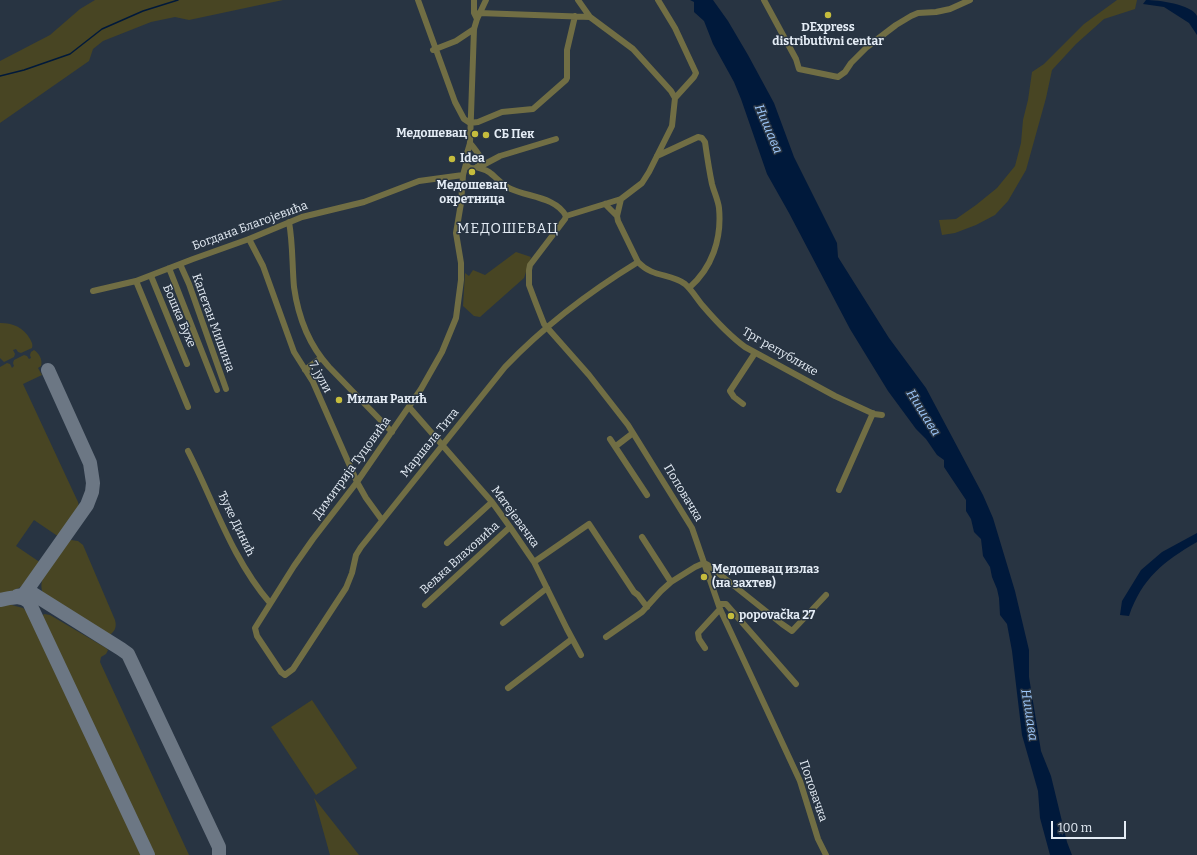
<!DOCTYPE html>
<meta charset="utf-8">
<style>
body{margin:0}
#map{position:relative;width:1197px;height:855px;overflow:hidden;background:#283442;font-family:Bitter,serif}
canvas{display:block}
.scale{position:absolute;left:1051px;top:821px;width:75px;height:18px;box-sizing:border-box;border:2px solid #e4ecf5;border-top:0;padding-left:5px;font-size:12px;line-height:14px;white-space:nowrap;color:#e4ecf5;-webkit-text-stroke:3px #283442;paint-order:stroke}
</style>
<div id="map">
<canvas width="1197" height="855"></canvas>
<div class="scale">100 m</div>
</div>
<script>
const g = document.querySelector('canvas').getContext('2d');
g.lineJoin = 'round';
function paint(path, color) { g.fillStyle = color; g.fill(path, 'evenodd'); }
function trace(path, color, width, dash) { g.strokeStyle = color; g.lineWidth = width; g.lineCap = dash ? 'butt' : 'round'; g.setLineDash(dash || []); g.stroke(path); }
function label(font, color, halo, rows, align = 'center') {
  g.font = font + ' Bitter,serif'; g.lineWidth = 3; g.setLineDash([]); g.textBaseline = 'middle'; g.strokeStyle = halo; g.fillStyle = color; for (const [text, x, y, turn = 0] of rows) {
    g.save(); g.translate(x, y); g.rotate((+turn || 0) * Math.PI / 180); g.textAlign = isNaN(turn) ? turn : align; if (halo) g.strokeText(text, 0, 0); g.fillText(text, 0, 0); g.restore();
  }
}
paint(new Path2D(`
 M 95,0 L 283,0 L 189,20 L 175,17 L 151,22 L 103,41 L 93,49 L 89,61 L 0,123 L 0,61 L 50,35 L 80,9 Z
 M 1117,0 L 1137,0 L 1135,9 L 1104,19 L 1076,44 L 1052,70 L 1046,98 L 1026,170 L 1008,201 L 995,215 L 976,225 L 955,233 L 942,235 L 939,220 L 956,219 L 976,205 L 997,188 L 1015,166 L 1021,143 L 1023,120 L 1028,100 L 1032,72 L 1044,64 L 1084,24 Z
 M 516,252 L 531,257 L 524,278 L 480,317 L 474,316 L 463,306 L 465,273 L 469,276 L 473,270 L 485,275 Z
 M 0,323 C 13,323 23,327 30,339 C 32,343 33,344 32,348 L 21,353 L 18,352 L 16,349 L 13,350 L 15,354 L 14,357 L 4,362 L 0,358 Z
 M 34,350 C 39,353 43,360 41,366 L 38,368 L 42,375 L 23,384 L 78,502 L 79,507 L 59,537 L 34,520 L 16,546 L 41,563 C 28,581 23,590 0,595 L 0,367 L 7,363 L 10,364 L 12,368 L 14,366 L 13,363 L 14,360 L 24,355 L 27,356 L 29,359 L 31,358 L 30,355 L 31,352 Z
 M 71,540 L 78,541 L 83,545 L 115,620 C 117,627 115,632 108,636 L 104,635 L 47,601 C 43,595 40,588 42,581 C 44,572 63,544 71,540 Z
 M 8,604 L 23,608 L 30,615 L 142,855 L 0,855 L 0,605 Z
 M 44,614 L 50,615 L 106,648 L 108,650 L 106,654 L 101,657 L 100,662 L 189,855 L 151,855 L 43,623 L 42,617 Z
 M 312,700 L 357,768 L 316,795 L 271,727 Z
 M 314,798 L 359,855 L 330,855 Z`), '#484523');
paint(new Path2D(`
 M 690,0 L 713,0 L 728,21 L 748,55 L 774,103 L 794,157 L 837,243 L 838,257 L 889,338 L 926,388 L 983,495 L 993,518 L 1015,591 L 1029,650 L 1029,677 L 1041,751 L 1051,776 L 1067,842 L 1072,855 L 1050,855 L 1040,818 L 1038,791 L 1022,735 L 1012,651 L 1007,624 L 1000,615 L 999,598 L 997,589 L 992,577 L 990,567 L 983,556 L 981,539 L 974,532 L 971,519 L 966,511 L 966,500 L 944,467 L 944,460 L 937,455 L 926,439 L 916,429 L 888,391 L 850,329 L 789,213 L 767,174 L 741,99 L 734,82 L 713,44 L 704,21 L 694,12 L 694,2 Z
 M 1146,0 C 1158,0 1191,4 1197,16 C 1197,20 1197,29 1197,35 L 1189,23 L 1164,7 L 1143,4 Z
 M 1197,533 L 1197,542 C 1164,561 1142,578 1129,616 L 1120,615 L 1122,601 L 1141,570 L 1162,552 Z`), '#00193b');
trace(new Path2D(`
 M 0,76 L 24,70 L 70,54 L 102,29 L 143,11 L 178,0`), '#00193b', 1.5);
trace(new Path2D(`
 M 17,596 L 23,595 L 27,590 L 121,649 L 128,654 L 219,847 L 219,855
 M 27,599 L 27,590 L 87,505 L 92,492 L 93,483 L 90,463 L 48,370
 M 0,600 C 11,598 20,594 29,602 L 148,855`), '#6c7784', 14);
trace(new Path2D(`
 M 418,0 L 455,102 L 464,119 L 470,123 L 478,122 L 502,112 L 533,109 L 566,80 L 567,78 L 567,50 L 575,16
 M 474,0 L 474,13 L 477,19
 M 486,0 L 477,19 L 474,29 L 470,143 L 465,160 L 466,164 L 463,175 L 461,203 L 456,233 L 461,263 L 461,280 L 456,318 L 442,352 L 421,389 L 357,482 L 313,539 L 294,566 L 255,628 L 257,636 L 281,672 L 285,675 L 293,669 L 346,588 L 352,573 L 356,555 L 361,547 L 505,367 C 544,326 589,292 638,262
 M 658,0 L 675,28 L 696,73 L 694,77 L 675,98
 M 764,0 L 796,59 L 799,69 L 838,77 L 845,72 L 851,63 L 867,47 L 896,25 L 911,16 L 918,13 L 936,12 L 950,9 L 970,0
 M 479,13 L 590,17
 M 433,50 L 456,41 L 474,29
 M 657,156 L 698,137 L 702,138 L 705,142 C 707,156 709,170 712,184 C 714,192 718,200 719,208 C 722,239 712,268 689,288
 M 466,164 C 470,171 482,169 481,159 C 480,155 473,147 470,143
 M 483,165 L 500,156 L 556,139
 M 477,167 C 481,169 485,169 489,172 C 496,177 502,185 511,189 C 528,197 556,197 566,216
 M 621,199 L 617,216 L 618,221 L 638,262 C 653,278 670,273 685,284 C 692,290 697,299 703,306 C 715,320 730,336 745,347 L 835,396 L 874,414 L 882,415
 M 605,204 L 617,216
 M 566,216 L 565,219 L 530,265 L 529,270 L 529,285 L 535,301 L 544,324 L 589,375 L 628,425 L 692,528 L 720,609 L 800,781 L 818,839 L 826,855
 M 566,216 L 621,199 L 642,183 L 649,172 L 672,126 L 675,98 L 671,91 L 633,49 L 590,17 L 578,0
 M 289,222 C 293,244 292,265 294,287 C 298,316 309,345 329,367 L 392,432
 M 249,239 L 263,266 L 294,352 L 313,382 L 357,482 L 366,498 L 382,520
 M 180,264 L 189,284 L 226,389
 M 169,268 L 217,390
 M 151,276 L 187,364
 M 136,281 L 188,407
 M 93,291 L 136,281 L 193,259 L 249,239 L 302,217 L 364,202 L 419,181 L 463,175
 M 305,370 L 321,358
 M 743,404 L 734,397 L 730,391 L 755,353
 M 409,407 L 492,502 L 510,527 L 534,562 L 567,629 L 581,655
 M 610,439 L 647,495
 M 616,446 L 633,433
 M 188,451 C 214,502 232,559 270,603
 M 839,490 L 873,413
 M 642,537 L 671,582
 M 447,543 L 492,502
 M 534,562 L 589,524 L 634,592 L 638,595 L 647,607
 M 704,563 L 708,565 L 782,624 L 792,631 L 826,595
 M 719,604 L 726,604 L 796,684
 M 425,605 L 510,527
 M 503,623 L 547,588
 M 606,637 L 642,612 L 661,591 L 671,582 L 695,567 L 704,563
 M 705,648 L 699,639 L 698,633 L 720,609
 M 508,688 L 572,639`), '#716e44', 6);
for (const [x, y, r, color] of [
 [828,15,4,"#c5bc3d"],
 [475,134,4,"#c5bc3d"],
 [486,135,4,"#c5bc3d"],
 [452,159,4,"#c5bc3d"],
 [472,172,4,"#c5bc3d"],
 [339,400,4,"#c5bc3d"],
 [704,577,4,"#c5bc3d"],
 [731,616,4,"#c5bc3d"]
]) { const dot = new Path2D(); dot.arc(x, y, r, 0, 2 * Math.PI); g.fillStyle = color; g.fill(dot); trace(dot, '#283442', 1.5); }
label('bold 12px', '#e4ecf5', '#283442', [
 ["DExpress",828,28,"center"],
 ["distributivni centar",828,42,"center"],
 ["Медошевац",467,134,"right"],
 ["СБ Пек",494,135],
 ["Idea",460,159],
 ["Медошевац",472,186,"center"],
 ["окретница",472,200,"center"],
 ["Милан Ракић",347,400],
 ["Медошевац излаз",712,570],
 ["(на захтев)",712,584],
 ["popovačka 27",739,616]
], 'left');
label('12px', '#e4ecf5', '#283442', [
 ["Богдана Благојевића",250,226,-20],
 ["Бошка Бухе",179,316,67],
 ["Капетан Мишина",213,323,70],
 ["Трг републике",780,352,30],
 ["7. јули",320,377,61],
 ["Маршала Тита",430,443,-51],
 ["Димитрија Туцовића",352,468,-54],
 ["Поповачка",683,493,59],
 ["Матејевачка",515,517,54],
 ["Ђуке Динић",236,524,64],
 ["Вељка Влаховића",460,558,-42],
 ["Поповачка",813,791,71]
]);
label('italic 13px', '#9ec8fb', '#283442', [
 ["Нишава",768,129,67],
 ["Нишава",923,413,58],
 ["Нишава",1029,715,81]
]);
g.letterSpacing = '1px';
label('14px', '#e4ecf5', '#283442', [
 ["МЕДОШЕВАЦ",508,229]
]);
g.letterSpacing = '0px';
</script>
